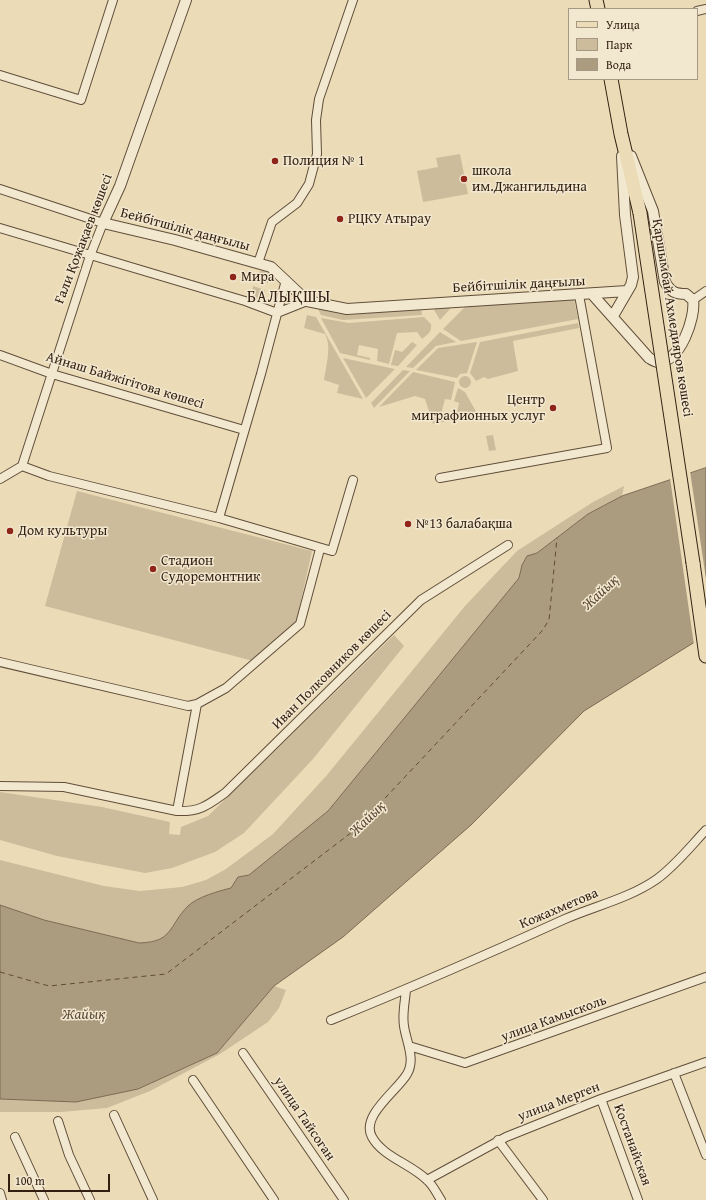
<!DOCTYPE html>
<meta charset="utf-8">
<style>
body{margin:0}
#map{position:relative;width:706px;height:1200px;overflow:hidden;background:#ebdcb7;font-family:"Gentium Book Plus",serif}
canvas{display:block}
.legend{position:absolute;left:568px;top:8px;width:130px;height:72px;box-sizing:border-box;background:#f2e8d0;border:1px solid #a59884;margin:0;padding:5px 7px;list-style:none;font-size:12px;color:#321f11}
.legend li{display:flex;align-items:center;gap:8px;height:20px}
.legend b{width:20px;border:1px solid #a59884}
.scale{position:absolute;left:8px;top:1174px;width:102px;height:18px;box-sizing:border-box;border:2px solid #321f11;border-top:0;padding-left:5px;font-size:12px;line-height:14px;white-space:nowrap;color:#321f11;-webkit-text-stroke:3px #f2e8d0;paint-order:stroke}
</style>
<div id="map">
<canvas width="706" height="1200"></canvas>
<ul class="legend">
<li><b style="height:5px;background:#ebdcb7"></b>Улица</li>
<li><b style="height:11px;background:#ccbc9b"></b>Парк</li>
<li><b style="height:11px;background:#ac9c7f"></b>Вода</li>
</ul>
<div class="scale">100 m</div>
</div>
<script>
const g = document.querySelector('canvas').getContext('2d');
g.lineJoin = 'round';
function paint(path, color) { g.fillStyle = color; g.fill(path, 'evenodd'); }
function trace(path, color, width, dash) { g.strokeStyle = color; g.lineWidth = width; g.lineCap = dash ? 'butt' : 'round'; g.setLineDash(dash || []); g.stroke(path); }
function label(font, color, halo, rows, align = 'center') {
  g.font = font + ' "Gentium Book Plus",serif'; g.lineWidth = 3; g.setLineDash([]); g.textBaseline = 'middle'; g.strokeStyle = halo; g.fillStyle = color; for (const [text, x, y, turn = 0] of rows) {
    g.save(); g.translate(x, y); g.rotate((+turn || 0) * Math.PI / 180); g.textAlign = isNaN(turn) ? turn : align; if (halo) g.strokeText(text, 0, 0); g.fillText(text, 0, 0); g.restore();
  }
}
paint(new Path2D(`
 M 460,154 L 468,194 L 423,202 L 417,171 L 438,167 L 436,158 Z
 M 263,270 L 269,274 L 268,283 L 255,280 L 257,273 Z
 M 253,286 L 265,290 L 261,299 L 258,300 L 252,297 Z
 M 574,299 L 578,319 L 461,341 L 443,329 L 466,306 Z
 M 449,306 L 450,309 L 440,320 L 433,308 Z
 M 421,308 L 422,315 L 343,320 L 321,315 L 318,309 L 347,315 Z
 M 307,315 L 316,317 L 363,399 L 337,393 L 339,385 L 324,380 C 326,366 332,347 325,334 L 304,328 Z
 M 424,317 L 431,324 C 432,332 428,334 422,339 L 417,332 L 397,333 L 389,364 L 377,361 L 378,349 L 359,345 L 357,355 L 370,358 L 370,360 L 340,353 L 321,318 L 349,323 Z
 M 578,323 L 579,328 L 513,341 L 518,371 L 488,379 L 484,377 L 476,381 L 470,373 L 480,342 Z
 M 440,332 L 456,342 L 436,346 L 413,368 L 406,367 Z
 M 412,342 L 417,345 L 398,366 L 391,365 L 395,350 L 402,352 Z
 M 477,342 L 467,373 L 460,374 L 457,378 L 416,370 L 438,348 Z
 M 343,358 L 395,369 L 366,398 Z
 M 403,370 L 410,371 L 374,408 L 371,403 Z
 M 413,372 L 455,382 L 451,400 L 445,399 L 441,414 L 456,417 L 459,403 L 454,401 L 458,388 L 465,392 L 478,415 L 433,424 L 425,399 L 415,396 L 379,407 Z
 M459 382a6 6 0 1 1 12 0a6 6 0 1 1-12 0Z
 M 493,435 L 496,450 L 489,451 L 486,436 Z
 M 624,486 L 622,496 L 588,514 L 537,553 L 527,556 L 522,565 L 519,578 L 328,811 L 249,875 L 238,877 L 232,888 C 219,891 197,897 188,906 C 168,926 174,942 139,943 L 44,920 L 0,905 L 0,860 L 104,886 L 140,891 L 182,887 L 206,880 L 226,869 L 273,834 L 327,775 L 465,606 L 517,551 L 593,502 Z
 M 77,491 L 312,551 L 296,623 L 253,661 L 45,606 Z
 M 394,635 L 404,646 L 313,759 L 244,833 L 215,852 L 172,868 L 145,873 L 57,856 L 0,840 L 0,792 L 102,807 L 170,822 L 169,834 L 180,835 L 181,827 L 208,816 Z
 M 274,986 L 286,990 L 279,1008 L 268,1022 L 220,1054 L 150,1091 L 107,1108 L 61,1112 L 0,1112 L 0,1099 L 76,1102 L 138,1089 L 217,1053 Z`), '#ccbc9b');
const water = new Path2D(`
 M 706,468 L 706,635 L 584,711 L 471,825 L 343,937 L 274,986 L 217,1053 L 138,1089 L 76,1102 L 0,1099 L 0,905 L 44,920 L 139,943 C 174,942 168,926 188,906 C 197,897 219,891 231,888 L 238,877 L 249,875 L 328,811 L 519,578 L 522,565 L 527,556 L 537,553 L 588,514 L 622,496 Z`);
paint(water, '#ac9c7f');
trace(water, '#7b6a53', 1);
paint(new Path2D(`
 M 690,471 L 706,579 L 706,638 L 694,645 L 670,478 Z`), '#ebdcb7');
trace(new Path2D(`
 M 0,972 L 49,986 L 166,974 L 356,829 L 542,631 L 549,620 L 557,538`), '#5d4b38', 1, [5, 4]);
const minor = new Path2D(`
 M 697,11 L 706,9
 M 0,75 L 81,100 L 113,0
 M 0,189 L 103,223 L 90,256 L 22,466 L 0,479
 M 0,228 L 245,301 L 277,313 L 307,301
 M 258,263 L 272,222 L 297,203 L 309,184 L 317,154 L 316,120 L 319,99 L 353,0
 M 693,300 L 706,291
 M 0,355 L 52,374 L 244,430
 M 22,466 L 49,476 L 219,518 L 332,551 L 353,480
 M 440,478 L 607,448 L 579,295
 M 219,518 L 261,374 L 286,280
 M 0,662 L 188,706 L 197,704 L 226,688 L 300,624 L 320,549
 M 0,786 L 64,787 L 177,811 C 200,812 208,805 225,793 L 421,600 L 508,545
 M 177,811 L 197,704
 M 406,990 C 405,1002 402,1014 404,1026 C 406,1041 416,1059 407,1074 C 398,1090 360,1116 372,1137 C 383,1157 411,1164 427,1180 C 433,1185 437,1194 441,1200
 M 331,1020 C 410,988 488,954 565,919 C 595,906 630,898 657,879 C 675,866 690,847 706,830
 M 409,1046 L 465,1063 L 706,977
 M 243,1053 L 344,1200
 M 674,1073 L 706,1155
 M 193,1080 L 274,1200
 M 601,1099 L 638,1200
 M 114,1115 L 153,1200
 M 58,1121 L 69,1155 L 90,1200
 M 15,1137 L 44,1200
 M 498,1140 L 543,1200
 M 427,1180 L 506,1137 L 601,1099 L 706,1062
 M 0,1193 L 2,1200`);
const tertiary = new Path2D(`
 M 186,0 L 120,186 L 103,223 L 175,240 L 271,267 L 307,301 L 347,309 L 627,291
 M 592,294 L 649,358 C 651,359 655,362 658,362 C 680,363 696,317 693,300 L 686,294 C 675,294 671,292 665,282 L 653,211 L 631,156
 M 613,316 L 631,285 L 633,277 L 625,215 L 622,156`);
const primary = new Path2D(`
 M 596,0 L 598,9
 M 611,79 L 621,134 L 640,213
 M 693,563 L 706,656`);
trace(minor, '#604e3a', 10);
trace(tertiary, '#604e3a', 12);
trace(primary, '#321f11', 15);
trace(minor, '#f2e8d0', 8);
trace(tertiary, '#f2e8d0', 10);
trace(primary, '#ebdcb7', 13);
const primaryBridge = new Path2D(`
 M 640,213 L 693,563`);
trace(primaryBridge, '#321f11', 15, []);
trace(primaryBridge, '#ebdcb7', 13);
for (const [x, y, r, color] of [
 [275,161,4,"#8f2418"],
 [464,179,4,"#8f2418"],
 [340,219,4,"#8f2418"],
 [233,277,4,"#8f2418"],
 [553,408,4,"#8f2418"],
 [408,524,4,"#8f2418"],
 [10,531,4,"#8f2418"],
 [153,569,4,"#8f2418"]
]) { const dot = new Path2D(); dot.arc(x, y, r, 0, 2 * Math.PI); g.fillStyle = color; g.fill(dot); trace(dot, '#f2e8d0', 1.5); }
label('14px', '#321f11', '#f2e8d0', [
 ["Полиция № 1",283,161],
 ["школа",472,171],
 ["им.Джангильдина",472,187],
 ["РЦКУ Атырау",348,219],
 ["Мира",241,277],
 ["Центр",545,400,"right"],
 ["миграфионных услуг",545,416,"right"],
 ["№13 балабақша",416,524],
 ["Дом культуры",18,531],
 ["Стадион",161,561],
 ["Судоремонтник",161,577]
], 'left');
label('14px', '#321f11', '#f2e8d0', [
 ["Бейбітшілік даңғылы",185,230,15],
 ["Ғали Қожақаев көшесі",84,239,-69],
 ["Бейбітшілік даңғылы",519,285,-3],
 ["Қаршымбай Ахмедияров көшесі",672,318,81],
 ["Айнаш Байжігітова көшесі",125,381,17],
 ["Иван Полковников көшесі",332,670,-45],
 ["Кожахметова",559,909,-23],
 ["улица Камысколь",554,1019,-20],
 ["улица Мерген",559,1102,-21],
 ["улица Тайсоган",304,1119,56],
 ["Костанайская",632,1145,70]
]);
label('italic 15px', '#5d4b38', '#f2e8d0', [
 ["Жайық",601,593,-43],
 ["Жайық",368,819,-44],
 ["Жайық",84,1015]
]);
g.letterSpacing = '1px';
label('16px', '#321f11', '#f2e8d0', [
 ["БАЛЫҚШЫ",289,298]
]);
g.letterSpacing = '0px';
</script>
